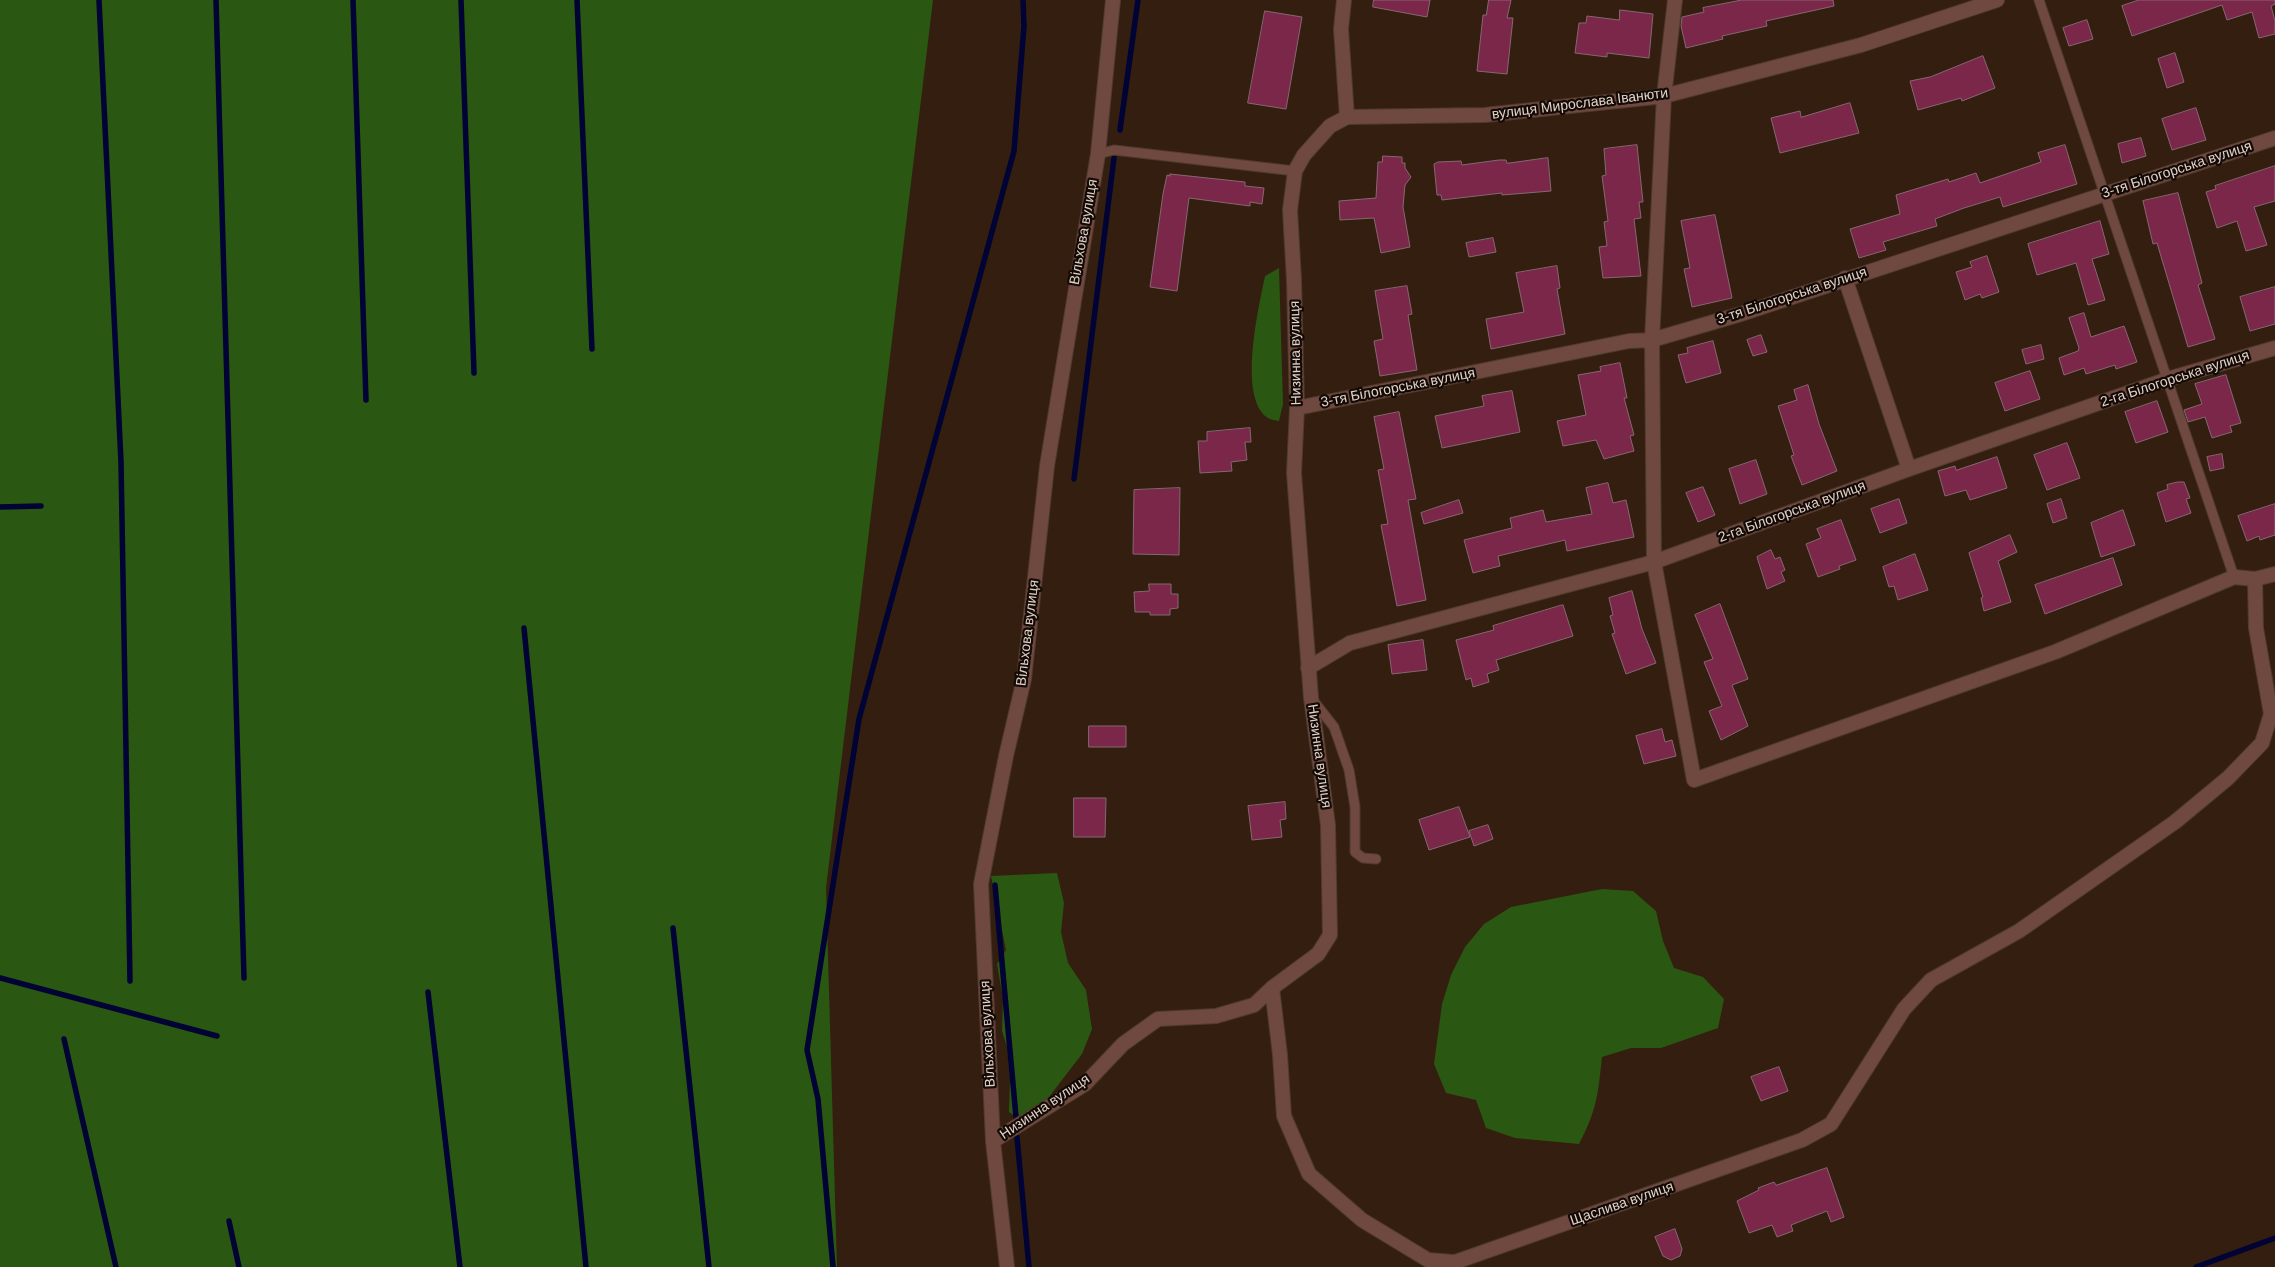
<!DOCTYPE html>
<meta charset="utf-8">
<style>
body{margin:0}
canvas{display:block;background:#331e10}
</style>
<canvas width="2275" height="1267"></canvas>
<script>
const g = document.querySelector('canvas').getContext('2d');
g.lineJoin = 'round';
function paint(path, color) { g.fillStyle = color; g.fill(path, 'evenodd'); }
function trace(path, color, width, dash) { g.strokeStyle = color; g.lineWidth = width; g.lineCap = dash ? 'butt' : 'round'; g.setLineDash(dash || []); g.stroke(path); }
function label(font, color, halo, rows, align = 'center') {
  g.font = font + ' Arial,sans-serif'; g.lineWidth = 4.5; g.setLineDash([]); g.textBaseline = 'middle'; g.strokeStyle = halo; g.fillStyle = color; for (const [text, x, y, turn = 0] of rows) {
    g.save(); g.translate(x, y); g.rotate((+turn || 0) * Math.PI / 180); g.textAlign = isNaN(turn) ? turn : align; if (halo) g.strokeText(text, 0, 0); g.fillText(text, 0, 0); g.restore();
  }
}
paint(new Path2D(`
 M 0,0 L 933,0 L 826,888 L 837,1267 L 0,1267 Z
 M 1279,268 L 1283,404 L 1279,421 C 1276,420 1271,420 1268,418 C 1237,398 1259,306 1265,276 Z
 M 1057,873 L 1064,903 L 1061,932 L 1068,963 L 1086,990 L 1092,1029 L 1082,1054 L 1042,1106 L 1016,1117 L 1009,1112 L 1010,1079 L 1007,1047 L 1002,1031 L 1003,999 L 997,964 L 1006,950 L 991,876 Z
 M 1602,889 L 1633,891 L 1656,911 L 1663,941 L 1674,968 L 1703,977 L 1724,999 L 1718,1028 L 1661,1048 L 1631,1048 L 1602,1057 C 1598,1094 1597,1110 1579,1144 L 1515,1138 L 1486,1128 L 1476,1100 L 1446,1093 L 1434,1064 L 1442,1004 L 1451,975 L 1465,947 L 1484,924 L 1511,907 Z`), '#2a5711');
trace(new Path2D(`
 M 99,0 L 121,462 L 130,981
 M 216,0 L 244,978
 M 353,0 L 366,400
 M 461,0 L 474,373
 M 577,0 L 592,349
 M 1120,130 L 1138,0
 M 1074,479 L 1114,158
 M 0,507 L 41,506
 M 524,628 L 586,1267
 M 995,885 L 1016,1117
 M 673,928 L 709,1267
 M 0,978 L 217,1036
 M 428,992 L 460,1267
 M 64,1039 L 116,1267
 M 1017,1137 L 1029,1267
 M 229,1221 L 239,1267
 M 833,1267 L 818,1099 L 807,1050 L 859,719 L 1014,151 L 1024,26 L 1023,0
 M 2196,1267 L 2275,1238`), '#000333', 5.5);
const building = new Path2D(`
 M 1374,0 L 1430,0 L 1427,17 L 1373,7 Z
 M 1489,0 L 1511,0 L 1507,18 L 1513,18 L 1507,74 L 1477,71 L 1483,15 L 1486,15 Z
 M 1742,0 L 1833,0 L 1834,6 L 1766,21 L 1767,26 L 1722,36 L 1723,39 L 1686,48 L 1681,26 L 1682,17 L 1704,12 L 1703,8 Z
 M 2139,0 L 2275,0 L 2275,4 L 2271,6 L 2275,21 L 2275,34 L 2259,38 L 2252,12 L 2227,20 L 2222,5 L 2132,36 L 2122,6 Z
 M 1620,10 L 1653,14 L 1649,58 L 1607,53 L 1607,57 L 1575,53 L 1579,23 L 1586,23 L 1587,16 L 1619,20 Z
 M 1265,11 L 1302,17 L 1286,109 L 1248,103 Z
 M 2087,20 L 2093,39 L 2069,46 L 2063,28 Z
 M 2175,53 L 2184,82 L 2167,88 L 2158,59 Z
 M 1983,56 L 1995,88 L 1962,101 L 1961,98 L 1918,110 L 1910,81 L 1930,77 Z
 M 1850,103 L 1859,133 L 1780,153 L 1771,118 L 1800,111 L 1801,117 Z
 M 2196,108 L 2206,140 L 2172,150 L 2162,119 Z
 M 2141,138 L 2146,156 L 2122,163 L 2118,144 Z
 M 1637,145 L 1643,202 L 1639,202 L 1641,218 L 1634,219 L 1641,276 L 1603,278 L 1599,247 L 1607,246 L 1604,222 L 1608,221 L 1602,176 L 1606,175 L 1604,149 Z
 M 2065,145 L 2077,184 L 2003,207 L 2000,197 L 1964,208 L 1935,219 L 1937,226 L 1883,242 L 1886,250 L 1859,258 L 1850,229 L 1900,214 L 1896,195 L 1948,179 L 1949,182 L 1976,173 L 1980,183 L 2041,162 L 2038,153 Z
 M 1383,156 L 1402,157 L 1402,163 L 1405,163 L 1405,168 L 1411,177 L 1405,185 L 1403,207 L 1410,247 L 1381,253 L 1374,218 L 1340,220 L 1339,201 L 1376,198 L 1378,162 L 1382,162 Z
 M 1548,158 L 1551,191 L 1502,195 L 1502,193 L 1442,200 L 1441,195 L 1437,195 L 1434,164 L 1438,162 L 1461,161 L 1462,165 L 1499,160 L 1506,160 L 1507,163 Z
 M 2275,166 L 2275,201 L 2254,207 L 2267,245 L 2246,251 L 2237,221 L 2217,228 L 2206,192 L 2216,189 L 2215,186 Z
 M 1170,174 L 1245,182 L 1245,186 L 1264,188 L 1262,204 L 1250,202 L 1250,206 L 1189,198 L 1177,291 L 1150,287 L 1163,194 L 1167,175 L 1170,176 Z
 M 2178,193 L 2202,283 L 2198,285 L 2215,339 L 2188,347 L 2157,243 L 2153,244 L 2143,201 Z
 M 1715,215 L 1732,298 L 1692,307 L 1684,269 L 1690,268 L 1681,221 Z
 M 2100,221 L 2109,254 L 2092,259 L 2105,300 L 2088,305 L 2076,263 L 2037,275 L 2028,244 Z
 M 1493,238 L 1496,252 L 1469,257 L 1466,243 Z
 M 1987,256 L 1999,292 L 1982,298 L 1980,294 L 1965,300 L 1956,272 L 1972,267 L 1970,262 Z
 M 1557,266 L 1560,288 L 1557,289 L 1565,334 L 1491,349 L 1486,319 L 1524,312 L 1516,273 Z
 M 1407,286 L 1412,314 L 1408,315 L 1417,370 L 1380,376 L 1374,341 L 1383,339 L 1375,291 Z
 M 2275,287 L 2275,324 L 2250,331 L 2240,297 Z
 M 2084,313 L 2091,337 L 2124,326 L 2137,362 L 2116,369 L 2115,365 L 2086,374 L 2084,368 L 2064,375 L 2059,358 L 2078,351 L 2079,348 L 2069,318 Z
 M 1761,335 L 1767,352 L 1753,356 L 1747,340 Z
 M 1713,341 L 1721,373 L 1686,383 L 1678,355 L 1688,353 L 1687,348 Z
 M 2041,345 L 2044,359 L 2026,364 L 2022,350 Z
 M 1620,363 L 1627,398 L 1624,398 L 1634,435 L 1630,436 L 1634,451 L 1604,459 L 1596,440 L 1563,446 L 1557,421 L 1586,415 L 1578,375 L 1601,371 L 1600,367 Z
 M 2030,371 L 2040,399 L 2005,411 L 1995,383 Z
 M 2226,375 L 2241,423 L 2230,426 L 2232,432 L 2212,438 L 2205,417 L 2188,422 L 2184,410 L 2202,404 L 2195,384 Z
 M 1808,385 L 1819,424 L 1837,471 L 1802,485 L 1791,456 L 1794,455 L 1778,406 L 1797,400 L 1794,390 Z
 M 1512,391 L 1520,432 L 1442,448 L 1435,416 L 1484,406 L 1482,396 Z
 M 2157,401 L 2168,432 L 2136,443 L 2125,412 Z
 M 1399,412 L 1416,499 L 1408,500 L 1426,600 L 1397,606 L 1381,525 L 1388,524 L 1378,470 L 1384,469 L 1374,417 Z
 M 1250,428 L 1251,442 L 1245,442 L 1247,460 L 1231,462 L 1232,471 L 1200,473 L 1198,441 L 1207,441 L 1207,432 Z
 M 2067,443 L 2080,478 L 2047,490 L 2034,455 Z
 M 2222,454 L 2224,468 L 2210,471 L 2207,457 Z
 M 1997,457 L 2007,488 L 1970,500 L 1966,490 L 1945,496 L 1938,471 L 1955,466 L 1956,470 Z
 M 1756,460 L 1767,494 L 1740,504 L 1729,469 Z
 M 2178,482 L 2184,482 L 2190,498 L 2186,499 L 2191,513 L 2166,522 L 2157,493 L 2168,489 L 2167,485 Z
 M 1608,483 L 1613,503 L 1626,500 L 1634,537 L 1567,551 L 1565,540 L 1498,556 L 1500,566 L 1473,573 L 1464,540 L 1512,528 L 1510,518 L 1543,510 L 1546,522 L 1592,514 L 1586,488 Z
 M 1703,487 L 1715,515 L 1698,522 L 1686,493 Z
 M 1180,488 L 1179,555 L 1133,554 L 1134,490 Z
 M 1899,499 L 1907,523 L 1880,533 L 1871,509 Z
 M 2061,499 L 2067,518 L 2053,523 L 2047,504 Z
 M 1459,500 L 1463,513 L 1424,524 L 1421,513 Z
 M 2275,504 L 2275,535 L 2260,540 L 2259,536 L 2247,541 L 2238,516 Z
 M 2123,510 L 2135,545 L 2101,557 L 2091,523 Z
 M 1841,520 L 1856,560 L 1839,566 L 1840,569 L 1818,577 L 1806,544 L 1821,538 L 1817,529 Z
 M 2010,535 L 2017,552 L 1998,561 L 2011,602 L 1984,611 L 1981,598 L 1983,597 L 1969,553 Z
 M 1771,550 L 1775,559 L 1780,557 L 1785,570 L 1781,572 L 1785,581 L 1767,589 L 1757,557 Z
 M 1915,554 L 1928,590 L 1898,600 L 1894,586 L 1889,587 L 1883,567 Z
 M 2113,558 L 2122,585 L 2045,614 L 2035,585 Z
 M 1149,584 L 1171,584 L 1171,594 L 1178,594 L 1178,608 L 1170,609 L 1170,615 L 1150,615 L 1150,612 L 1135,612 L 1134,592 L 1149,591 Z
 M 1632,591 L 1642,629 L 1656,663 L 1626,674 L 1612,634 L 1615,633 L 1610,616 L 1613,615 L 1609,598 Z
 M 1720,604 L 1748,679 L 1732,685 L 1748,726 L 1721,740 L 1709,711 L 1722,706 L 1704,662 L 1713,659 L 1695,615 Z
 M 1563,605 L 1573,636 L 1496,660 L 1499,670 L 1487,674 L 1489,682 L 1473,687 L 1471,678 L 1466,680 L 1456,640 L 1494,630 L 1493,626 Z
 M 1423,640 L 1427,670 L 1392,674 L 1388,645 Z
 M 1089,726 L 1126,726 L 1126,747 L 1089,747 Z
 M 1662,729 L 1665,742 L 1672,740 L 1676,756 L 1644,764 L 1636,736 Z
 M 1074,798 L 1106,798 L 1105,837 L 1074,837 Z
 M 1285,802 L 1286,819 L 1280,820 L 1282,837 L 1252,840 L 1248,806 Z
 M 1459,807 L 1470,837 L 1429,850 L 1419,820 Z
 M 1488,825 L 1493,839 L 1474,846 L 1469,831 Z
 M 1779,1067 L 1788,1091 L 1761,1101 L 1751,1077 Z
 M 1827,1168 L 1844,1217 L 1831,1222 L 1827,1211 L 1791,1225 L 1793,1231 L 1777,1237 L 1772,1225 L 1749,1233 L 1737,1201 L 1759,1190 L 1758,1188 L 1774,1182 L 1776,1185 Z
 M 1675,1229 L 1682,1249 L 1680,1256 L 1671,1260 L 1663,1256 L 1655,1237 Z`);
paint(building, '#7b274a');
trace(building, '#856770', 1);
const service = new Path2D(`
 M 2039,0 L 2234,577
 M 1098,154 L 1114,150 L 1295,171
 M 1312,699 L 1334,727 L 1349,770 L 1355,807 L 1355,852 L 1363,858 L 1376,859`);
const minor = new Path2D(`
 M 1344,0 L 1341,29 L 1347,117
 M 1675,0 L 1664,96 L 1652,340 L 1654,562 L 1694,780 L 2055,652 L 2234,577 L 2255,579 L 2275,574
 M 1845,278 L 1909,469
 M 1297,408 L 1629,341 L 1652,340 L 1741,314 L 2275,138
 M 1308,668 L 1350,643 L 1654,562 L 1909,469 L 2168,379 L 2275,348
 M 1272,988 L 1280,1055 L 1284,1116 L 1309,1174 L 1362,1220 L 1428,1260 L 1453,1262
 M 993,1141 L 1085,1084 L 1123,1044 L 1158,1019 L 1216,1016 L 1254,1005 L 1272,988 L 1318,954 L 1330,935 L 1328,825 L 1311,698 L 1294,473 L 1297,408 L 1294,280 L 1290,210 L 1295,171 L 1304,155 L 1330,126 L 1347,117 L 1485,115 L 1664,96 L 1861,45 L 1997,0
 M 1007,1267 L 993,1141 L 981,884 L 1006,756 L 1024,679 L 1047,466 L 1098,154 L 1113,0
 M 1441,1267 L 1802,1140 L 1831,1124 L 1904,1009 L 1931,980 L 2019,931 L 2175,822 L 2228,778 L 2262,743 L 2271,714 L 2256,628 L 2255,579`);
trace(service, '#4f3b2e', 11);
trace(minor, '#4f3b2e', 16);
trace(service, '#6f493f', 9);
trace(minor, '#6f493f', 14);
label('14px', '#e0d1c9', '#140a05', [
 ["вулиця Мирослава Іванюти",1580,104,-7],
 ["3-тя Білогорська вулиця",2177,170,-18],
 ["Вільхова вулиця",1084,232,-80],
 ["3-тя Білогорська вулиця",1792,296,-18],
 ["Низинна вулиця",1296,353,-91],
 ["2-га Білогорська вулиця",2175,379,-18],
 ["3-тя Білогорська вулиця",1398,388,-11],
 ["2-га Білогорська вулиця",1792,512,-20],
 ["Вільхова вулиця",1028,633,-83],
 ["Низинна вулиця",1319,756,82],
 ["Вільхова вулиця",988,1034,-93],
 ["Низинна вулиця",1045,1107,-34],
 ["Щаслива вулиця",1622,1204,-19]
]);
</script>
